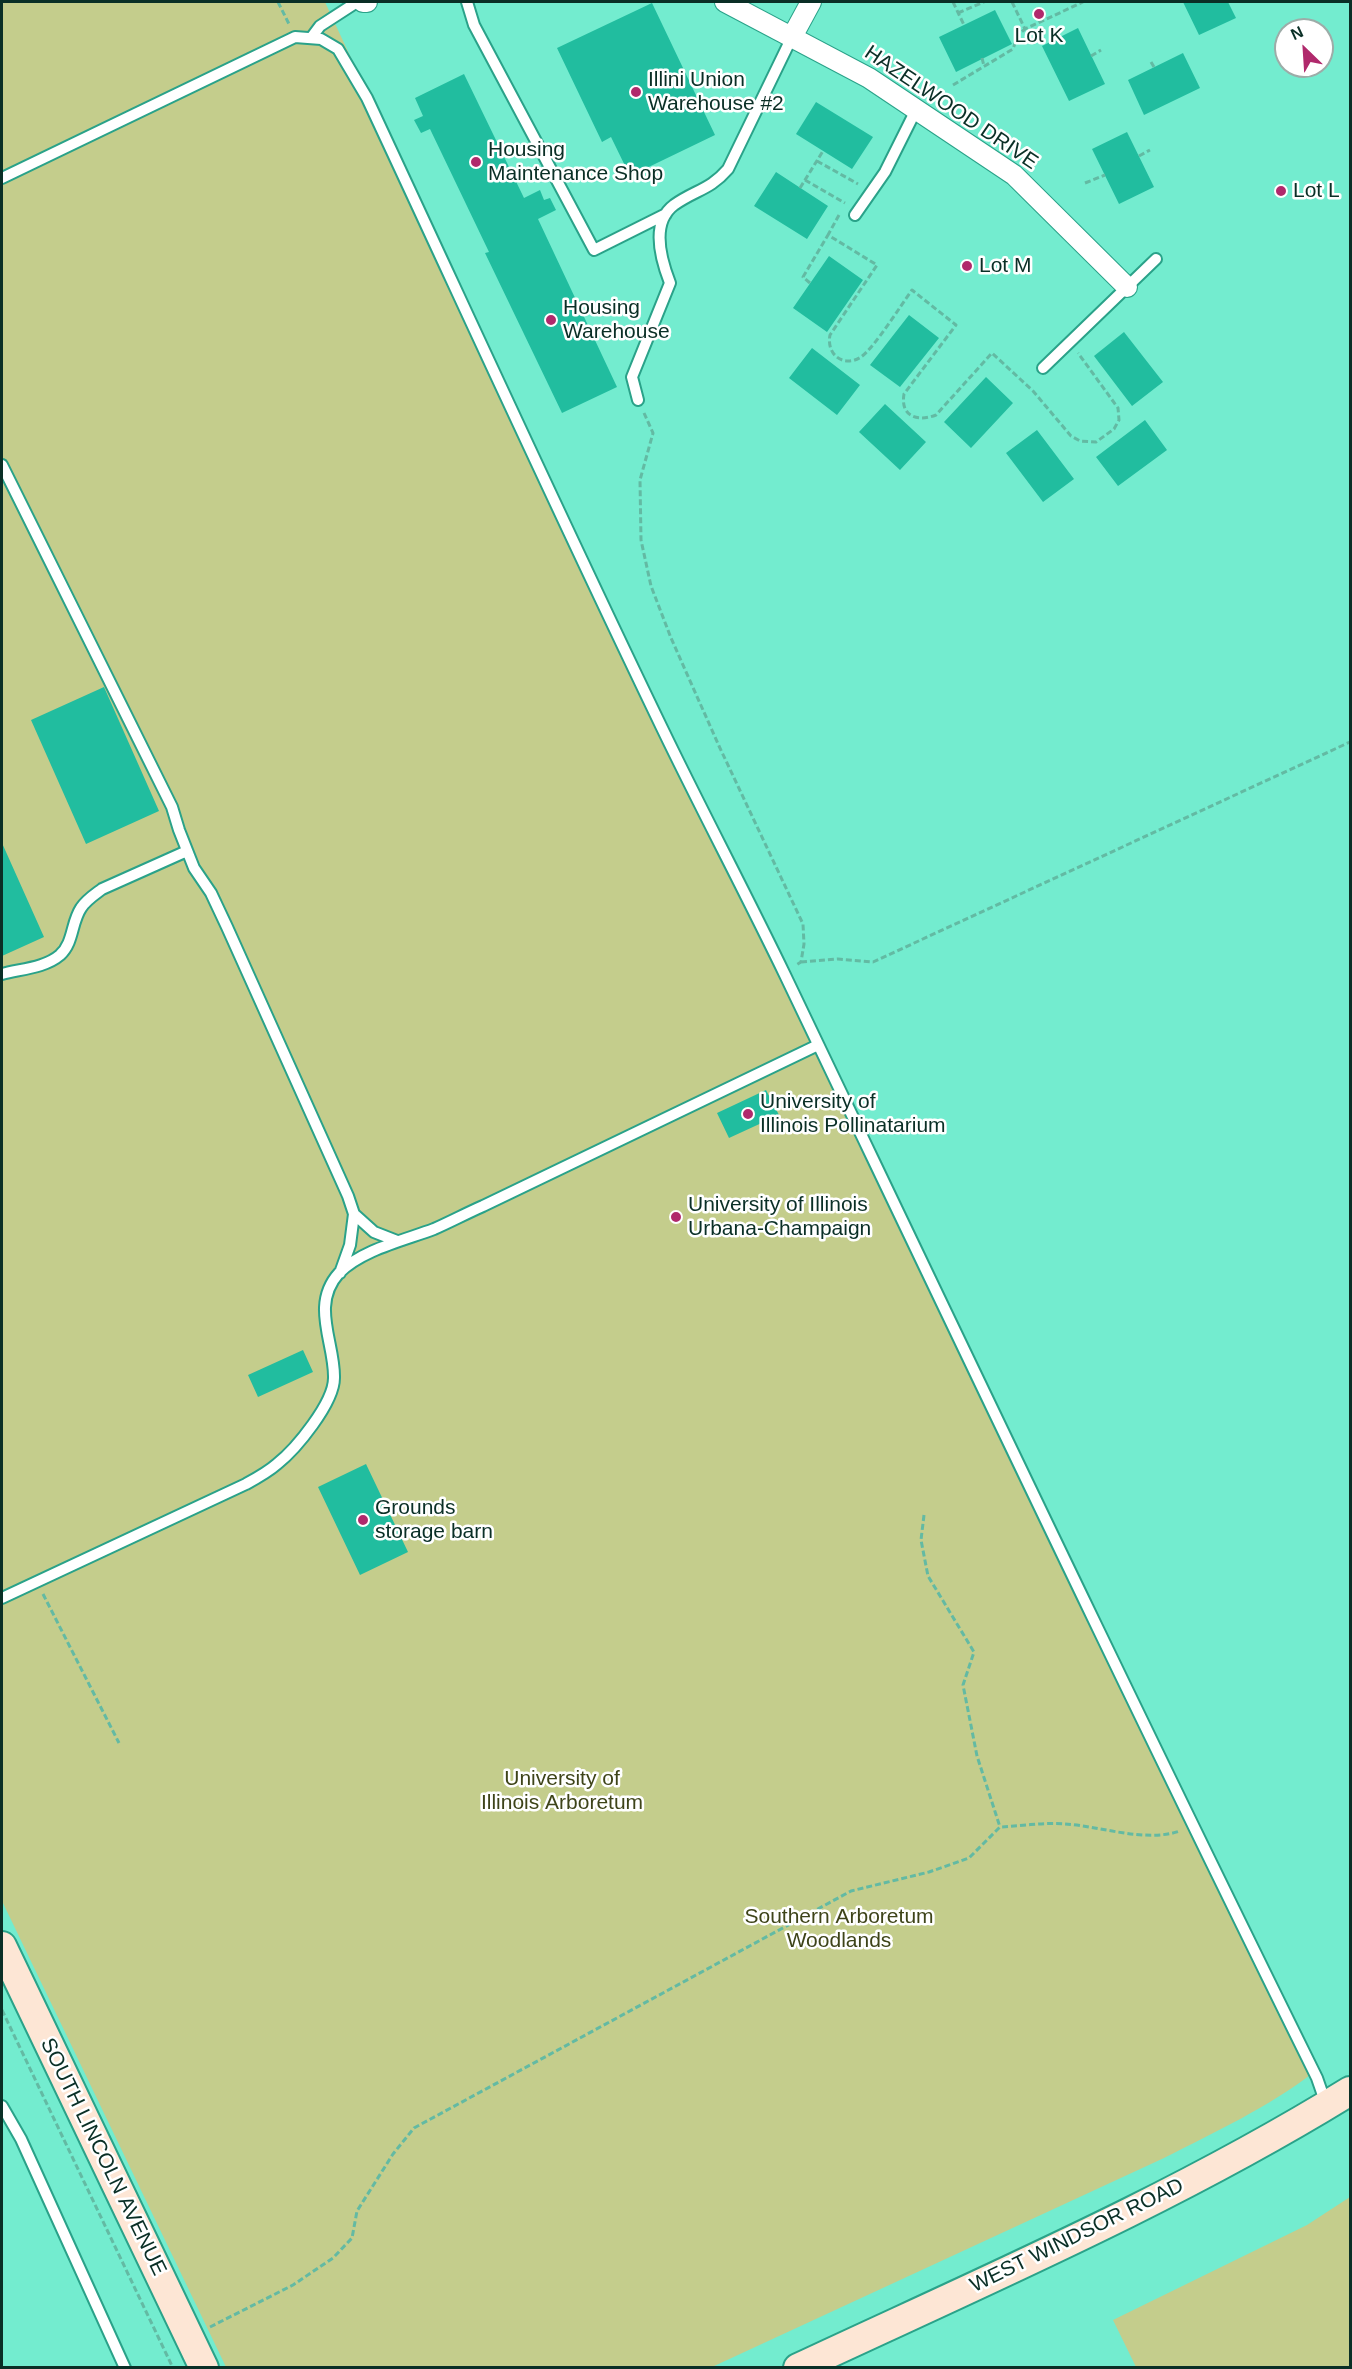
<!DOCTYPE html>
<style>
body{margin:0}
#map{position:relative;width:1352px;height:2369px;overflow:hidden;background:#8af7db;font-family:Arial,sans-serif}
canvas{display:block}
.frame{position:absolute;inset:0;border:3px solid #0a2f26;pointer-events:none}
.north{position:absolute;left:1274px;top:18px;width:60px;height:60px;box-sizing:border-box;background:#fff;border:2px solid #9daca8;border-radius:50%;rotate:335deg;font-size:16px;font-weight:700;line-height:24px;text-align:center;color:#0a2f26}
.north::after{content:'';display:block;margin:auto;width:21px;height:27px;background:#b0296c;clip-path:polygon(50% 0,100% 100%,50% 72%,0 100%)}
</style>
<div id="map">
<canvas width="1352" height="2369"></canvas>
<div class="frame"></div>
<div class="north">N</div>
</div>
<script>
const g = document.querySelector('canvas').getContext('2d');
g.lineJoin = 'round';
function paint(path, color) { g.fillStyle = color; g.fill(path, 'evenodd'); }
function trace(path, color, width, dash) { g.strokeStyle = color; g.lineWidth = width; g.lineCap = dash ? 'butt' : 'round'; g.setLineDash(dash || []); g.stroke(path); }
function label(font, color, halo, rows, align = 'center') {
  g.font = font + ' Arial,sans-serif'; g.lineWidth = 5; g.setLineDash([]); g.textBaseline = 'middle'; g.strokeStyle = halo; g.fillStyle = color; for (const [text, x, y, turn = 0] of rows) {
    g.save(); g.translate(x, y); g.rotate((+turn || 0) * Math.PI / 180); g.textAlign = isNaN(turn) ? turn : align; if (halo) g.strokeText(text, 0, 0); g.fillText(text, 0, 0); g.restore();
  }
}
paint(new Path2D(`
 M 2,2 L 1350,2 L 1350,2367 L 2,2367 ZM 1286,30 L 1322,30 L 1322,66 L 1286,66 Z`), '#73eccf');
paint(new Path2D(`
 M 2,2 L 325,2 L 662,728 L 1314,2072 C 1269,2107 1215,2132 1164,2158 L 712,2367 L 226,2367 L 2,1901 Z
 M 1350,2197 L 1350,2367 L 1136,2367 L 1113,2320 L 1307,2225 Z`), '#c4cd8c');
paint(new Path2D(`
 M 1183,2 L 1228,2 L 1236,18 L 1199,35 Z
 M 652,3 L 715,135 L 630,176 L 611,137 L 602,142 L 557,48 Z
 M 995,10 L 1012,44 L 956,72 L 939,37 Z
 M 1078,28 L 1105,84 L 1069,101 L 1042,46 Z
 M 1183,53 L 1200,88 L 1144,115 L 1128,80 Z
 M 464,74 L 524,198 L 540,190 L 544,200 L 550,198 L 556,210 L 538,219 L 617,387 L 562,413 L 485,253 L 489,252 L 430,129 L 421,133 L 414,120 L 423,116 L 415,98 Z
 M 816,102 L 873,137 L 852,169 L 796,134 Z
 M 1127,132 L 1154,187 L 1119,204 L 1092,149 Z
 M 776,172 L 828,206 L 807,239 L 754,206 Z
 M 829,256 L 863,280 L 827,332 L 793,308 Z
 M 909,315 L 939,338 L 900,387 L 870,365 Z
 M 1124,332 L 1163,382 L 1132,406 L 1094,356 Z
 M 812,348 L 860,385 L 837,415 L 789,378 Z
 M 986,377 L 1013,403 L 971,448 L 944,422 Z
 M 885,404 L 926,442 L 900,470 L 859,432 Z
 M 1145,420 L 1167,450 L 1118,486 L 1096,457 Z
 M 1037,430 L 1074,479 L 1043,502 L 1006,453 Z
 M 104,687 L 159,811 L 86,844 L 31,720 Z
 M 2,843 L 44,937 L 2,956 Z
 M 766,1090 L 779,1115 L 729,1138 L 717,1113 Z
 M 303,1350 L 313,1372 L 258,1397 L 248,1375 Z
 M 366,1464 L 408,1552 L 360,1575 L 318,1487 Z`), '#21bd9f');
const service = new Path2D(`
 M 467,2 L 474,25 L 594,250 L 666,214
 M 311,38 L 320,26 L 357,2
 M 2,178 L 295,37 L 321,39 L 338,49 L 367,98 C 465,308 561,519 662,728 C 702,811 745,892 785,975 C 961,1343 1136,1712 1317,2078 L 1326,2104
 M 855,215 L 885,172 L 916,110
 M 1043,368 L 1156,259
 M 638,400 L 632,377 L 670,283 C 661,260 650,223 674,205 C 695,190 710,190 728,169 L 792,37
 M 2,465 L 172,807 L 179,830 L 194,868 L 211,893 L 227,927 L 348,1196 L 354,1214 L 374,1232 L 397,1241
 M 2,974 C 20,969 45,968 60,955 C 74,942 71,923 81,908 C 86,900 94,895 102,889 L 187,851
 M 340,1273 L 350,1245 L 354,1214
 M 2,1598 L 246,1484 C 257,1478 268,1472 277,1464 C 296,1449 334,1403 334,1378 C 335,1343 310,1305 339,1273 C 361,1250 405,1240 434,1229 C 450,1222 467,1213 483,1206 L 818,1045
 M 2,2106 L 21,2139 L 125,2368`);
const minor = new Path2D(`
 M 363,2 L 367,2
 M 725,2 L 869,78 L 1014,175 L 1127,287
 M 792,37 L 811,2`);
const secondary = new Path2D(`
 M 2,1946 L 204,2368
 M 798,2368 C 984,2281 1175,2199 1350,2091`);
trace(service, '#2aa289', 14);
trace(minor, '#2aa289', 22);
trace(secondary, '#2aa289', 32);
trace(new Path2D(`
 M 278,2 L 289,24
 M 953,2 L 964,25
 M 1012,2 L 1025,29 L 1083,2
 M 958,13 L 984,2
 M 1091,56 L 1101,50
 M 982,58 L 984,66
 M 1151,62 L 1154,67
 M 953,85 L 1013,49 L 1018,35 L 1025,29
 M 1139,156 L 1150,150
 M 817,161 L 858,184
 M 805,180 L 845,203
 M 1085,183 L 1105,175
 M 800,188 L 823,151
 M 839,215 L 828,235 L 877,265 L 830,335 C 826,355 844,368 861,357 C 875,347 901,305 912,290 L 956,325 L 904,394 C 900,417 918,422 936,415 L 992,353 L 1033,391 L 1071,436 L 1080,441 L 1096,442 L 1114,429 L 1119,420 L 1118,408 L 1078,353
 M 810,283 L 803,277 L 828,235
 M 644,413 L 653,433 L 640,480 L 641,540 L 651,586 L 671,638 L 719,746 L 803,924 L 804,944 L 801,962 L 796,965
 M 801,962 L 838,959 L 873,962 L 1350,742
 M 924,1515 L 921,1540 L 928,1576 L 974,1652 L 963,1685 L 977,1756 L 1000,1827
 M 43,1594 L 119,1743
 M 2,2010 L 173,2368
 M 210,2327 L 293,2285 L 333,2258 L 352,2238 L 357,2211 L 393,2154 L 414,2128 L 851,1891 L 929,1872 L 969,1858 L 1000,1827 C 1021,1826 1044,1822 1065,1824 C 1100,1826 1145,1843 1180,1831`), '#63baa3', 3, [6, 3]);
trace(service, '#fff', 10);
trace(minor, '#fff', 20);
trace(secondary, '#fde6d5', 28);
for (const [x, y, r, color] of [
 [1039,14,6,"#b0296c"],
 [636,92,6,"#b0296c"],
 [476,162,6,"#b0296c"],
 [1281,191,6,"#b0296c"],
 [967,266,6,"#b0296c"],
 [551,320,6,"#b0296c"],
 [748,1114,6,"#b0296c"],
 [676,1217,6,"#b0296c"],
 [363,1520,6,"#b0296c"]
]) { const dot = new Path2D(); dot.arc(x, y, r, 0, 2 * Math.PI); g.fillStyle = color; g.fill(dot); trace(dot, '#fff', 2); }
label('21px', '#0a2f26', '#fff', [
 ["Lot K",1039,36,"center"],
 ["Illini Union",648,80],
 ["Warehouse #2",648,104],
 ["Housing",488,150],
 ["Maintenance Shop",488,174],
 ["Lot L",1293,191],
 ["Lot M",979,266],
 ["Housing",563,308],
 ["Warehouse",563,332],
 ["University of",760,1102],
 ["Illinois Pollinatarium",760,1126],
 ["University of Illinois",688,1205],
 ["Urbana-Champaign",688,1229],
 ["Grounds",375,1508],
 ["storage barn",375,1532]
], 'left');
label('21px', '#0a2f26', '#fff', [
 ["HAZELWOOD DRIVE",951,108,34],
 ["SOUTH LINCOLN AVENUE",103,2157,64],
 ["WEST WINDSOR ROAD",1077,2236,-26]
]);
label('21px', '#3e4419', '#fff', [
 ["University of",562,1779],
 ["Illinois Arboretum",562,1803],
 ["Southern Arboretum",839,1917],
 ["Woodlands",839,1941]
]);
</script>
